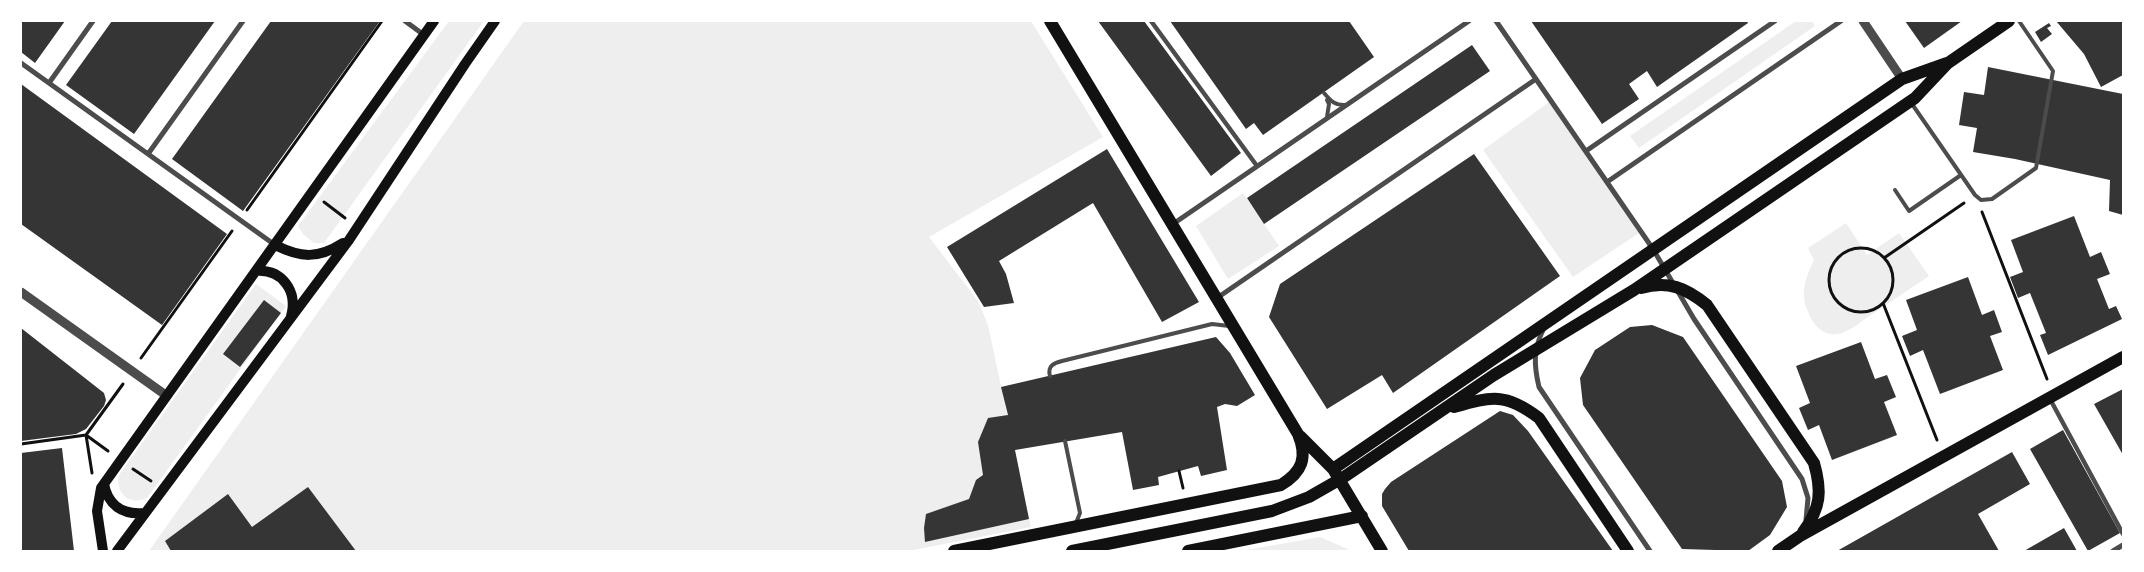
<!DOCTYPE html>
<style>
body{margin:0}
#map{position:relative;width:2144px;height:572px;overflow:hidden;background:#fff;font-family:"Sofia Sans Condensed",sans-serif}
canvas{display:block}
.frame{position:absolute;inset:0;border:22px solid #fff;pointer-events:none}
</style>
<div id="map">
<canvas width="2144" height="572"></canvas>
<div class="frame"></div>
</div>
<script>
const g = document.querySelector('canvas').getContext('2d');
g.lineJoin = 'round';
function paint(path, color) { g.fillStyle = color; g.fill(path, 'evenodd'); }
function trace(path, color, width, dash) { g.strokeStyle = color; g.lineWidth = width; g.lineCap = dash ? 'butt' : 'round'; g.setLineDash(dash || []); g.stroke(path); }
paint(new Path2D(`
 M 449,21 L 484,21 L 324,243 L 314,243 L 303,234 L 298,226 Z
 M 524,21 L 1031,21 L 1103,137 L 929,237 L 978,301 L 988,325 L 1031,527 L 908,551 L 149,551 Z
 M 1796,21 L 1812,21 L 1815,26 L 1639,148 L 1630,136 Z
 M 1549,102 L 1639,233 L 1573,277 L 1483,150 Z
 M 1243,193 L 1279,246 L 1228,279 L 1196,226 Z
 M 1846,223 L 1867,255 L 1899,233 L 1929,276 C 1909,290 1888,303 1868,317 C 1859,323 1849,332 1838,334 C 1825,337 1814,326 1809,314 C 1799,294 1805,279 1814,260 L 1808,248 Z
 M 256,284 L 286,306 L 147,498 C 129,506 115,493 119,475 Z
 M 1320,537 L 1352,551 L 1241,551 Z`), '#eee');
paint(new Path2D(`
 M 21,21 L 65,21 L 35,63 L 21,52 Z
 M 112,21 L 215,21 L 134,134 L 66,85 Z
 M 271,21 L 380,21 L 243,211 L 172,159 Z
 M 1098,21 L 1144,21 L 1241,153 L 1211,176 Z
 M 1170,21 L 1349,21 L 1374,57 L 1263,135 L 1254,123 L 1246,129 Z
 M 1531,21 L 1747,21 L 1748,23 L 1657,87 L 1647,71 L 1629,84 L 1639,99 L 1602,124 Z
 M 1905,21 L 1962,21 L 1924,48 Z
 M 2056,21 L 2122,21 L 2123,75 L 2101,87 L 2084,54 Z
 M 2049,23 L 2051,26 L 2047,28 L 2052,34 L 2041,42 L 2035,32 Z
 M 1472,45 L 1490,71 L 1264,224 L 1247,198 Z
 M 1988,67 L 2123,94 L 2123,215 L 2109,211 L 2110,180 L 2015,159 L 1973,152 L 1977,128 L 1959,125 L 1964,92 L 1984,95 Z
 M 21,84 L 227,234 L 162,325 L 21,224 Z
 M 1107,149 L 1199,302 L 1162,322 L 1093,203 L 999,261 L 1006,274 L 1014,303 L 984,307 L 947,247 Z
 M 1474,154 L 1560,276 L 1393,393 L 1382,375 L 1327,409 L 1269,317 L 1280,284 Z
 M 2074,216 L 2090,257 L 2101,252 L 2110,274 L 2097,279 L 2109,309 L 2116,306 L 2122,319 L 2048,355 L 2040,335 L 2046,333 L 2030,293 L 2018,298 L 2010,277 L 2023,272 L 2011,240 Z
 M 1968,277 L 1982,315 L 1994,310 L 2002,332 L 1990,336 L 2003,370 L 1940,394 L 1923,350 L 1910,356 L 1902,336 L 1917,330 L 1906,300 Z
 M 264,300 L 281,313 L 240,367 L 223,354 Z
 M 1652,325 L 1683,337 L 1782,481 L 1787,507 L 1770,535 L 1748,551 L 1682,549 L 1583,405 L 1580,378 L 1595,350 L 1630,327 Z
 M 21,328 L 104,393 L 106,400 L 104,406 L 86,429 L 76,434 L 21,441 Z
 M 1216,337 L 1230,353 L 1255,395 L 1237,406 L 1225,404 L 1217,407 L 1227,470 L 1201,476 L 1198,466 L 1158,477 L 1159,485 L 1133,490 L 1122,432 L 1015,450 L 1029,519 L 925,542 L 924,528 L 926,514 L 969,499 L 976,480 L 983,475 L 978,442 L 988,418 L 1008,415 L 1001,387 Z
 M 1861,342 L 1875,379 L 1887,375 L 1896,397 L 1884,402 L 1897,435 L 1832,460 L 1819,425 L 1808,430 L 1799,408 L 1810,403 L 1796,366 Z
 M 2123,389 L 2123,455 L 2094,404 Z
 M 1500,411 L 1513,415 L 1528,431 L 1613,551 L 1409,551 L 1382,506 L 1382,494 L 1385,489 L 1391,482 Z
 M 2063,430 L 2120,533 L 2088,551 L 2030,449 Z
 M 62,448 L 74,551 L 21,551 L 21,453 Z
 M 2012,452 L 2030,484 L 1978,514 L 1999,551 L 1837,551 Z
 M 308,487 L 356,551 L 171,551 L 165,541 L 228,494 L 252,527 Z
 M 2064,528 L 2077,551 L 2024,551 Z`), '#353535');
trace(new Path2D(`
 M 324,202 L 345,218
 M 247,210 L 382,21
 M 1982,212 L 2047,379
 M1829 280a32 32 0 1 1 64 0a32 32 0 1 1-64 0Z
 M 1884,258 L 1964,203
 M 1883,303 L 1937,440
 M 141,358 L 232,231
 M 21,444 L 86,435 L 108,451
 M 133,469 L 151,481
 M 1179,471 L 1183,488
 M 92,473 L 86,435 L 123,384`), '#111', 3);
trace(new Path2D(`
 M 1324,93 C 1331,101 1335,106 1346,105
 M 1912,104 L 1975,195 L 1981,200 L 1992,199 L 2036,168 L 2053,71 L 2019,21
 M 1327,117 L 1329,104 L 1327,100
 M 1895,190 L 1909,211 L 1961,175
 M 1050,376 C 1047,366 1054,363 1062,361 L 1212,324 L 1229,326
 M 1065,441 L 1080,513 L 1076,523`), '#4c4c4c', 4);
trace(new Path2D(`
 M 1151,21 L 1257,166
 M 2050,399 L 2123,534`), '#4c4c4c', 4.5);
trace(new Path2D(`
 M 405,21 L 424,35
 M 1496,21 L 1653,249 L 1694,319 L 1802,479 L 1808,498 L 1806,520
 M 21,63 L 275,245
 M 49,83 L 93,21
 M 1586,151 L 1775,21
 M 148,154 L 243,21
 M 1607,182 L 1841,21
 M 1173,224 L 1469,21
 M 1217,298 L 1536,79
 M 1543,330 C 1533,350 1534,366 1539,387 L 1650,551
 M 2113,551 L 2123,545`), '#4c4c4c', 5);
trace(new Path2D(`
 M 1863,21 L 1902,79
 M 21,292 L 167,396`), '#4c4c4c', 9);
trace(new Path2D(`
 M 275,245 C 301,258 318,259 343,243
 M 256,271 C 282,269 298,291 291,316
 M 104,484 C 108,505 122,515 144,513
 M 103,551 L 97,511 L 101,488 L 434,21
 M 117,551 L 349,240 L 465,64 L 495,21`), '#111', 10);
trace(new Path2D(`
 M 1641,288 C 1668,280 1686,288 1707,305 L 1814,463 C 1822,491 1821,508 1803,532
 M 1454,407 C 1492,396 1506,393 1539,418 L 1628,551
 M 1300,436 L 1333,469 L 1382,551
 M 1333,469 L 1902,79 L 1947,63
 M 954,551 L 1281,485 C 1302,472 1308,458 1298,434 L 1050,21
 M 1072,551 L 1272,511 L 1309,497 L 1344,477 L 1494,375 L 1634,290 L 1915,98 L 1948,63 L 2009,21
 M 1188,551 L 1362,516
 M 1778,551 L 1800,536 L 2123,357`), '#111', 12);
</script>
